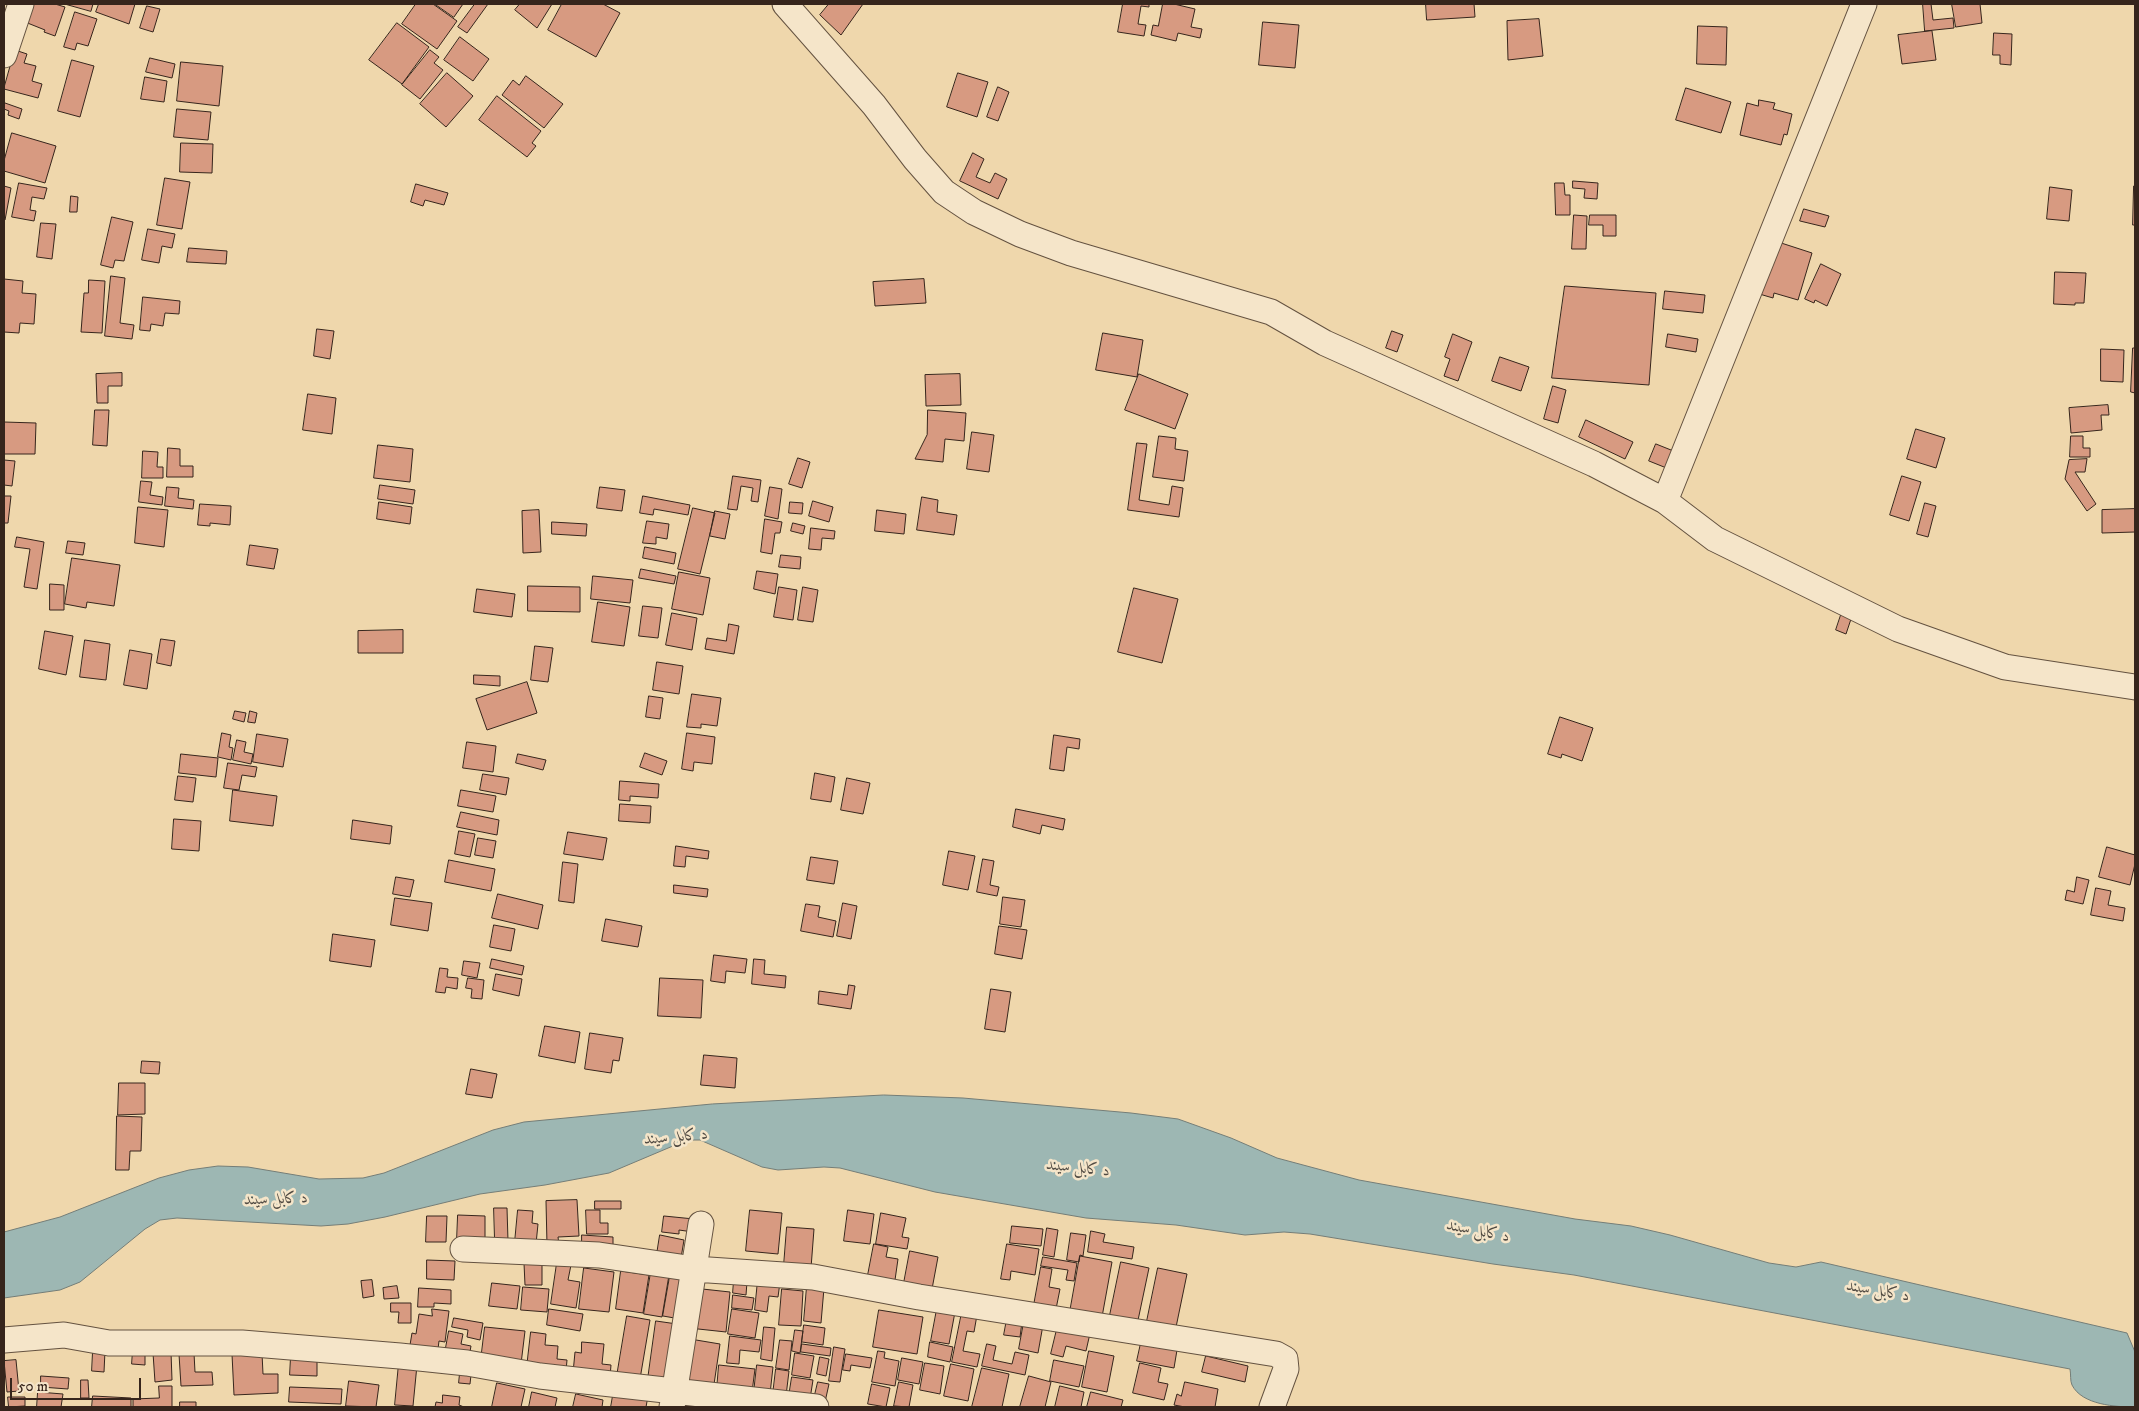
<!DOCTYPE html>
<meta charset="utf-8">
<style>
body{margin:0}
#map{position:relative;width:2139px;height:1411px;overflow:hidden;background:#efd7ac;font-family:"IM FELL DW Pica",serif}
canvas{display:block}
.frame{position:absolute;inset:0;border:5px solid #36251c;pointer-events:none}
.scale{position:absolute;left:10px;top:1378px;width:131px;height:22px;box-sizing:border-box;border:2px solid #36251c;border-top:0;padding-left:6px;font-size:15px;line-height:18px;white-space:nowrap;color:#36251c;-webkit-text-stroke:4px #f5e5c9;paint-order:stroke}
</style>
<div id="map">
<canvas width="2139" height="1411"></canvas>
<div class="frame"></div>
<div class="scale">50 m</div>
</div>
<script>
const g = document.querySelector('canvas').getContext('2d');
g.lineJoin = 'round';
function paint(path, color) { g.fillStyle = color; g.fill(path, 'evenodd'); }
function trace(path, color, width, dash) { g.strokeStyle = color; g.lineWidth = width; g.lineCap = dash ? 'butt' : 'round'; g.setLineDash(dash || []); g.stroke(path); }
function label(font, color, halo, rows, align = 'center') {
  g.font = font + ' "IM FELL DW Pica",Amiri,serif'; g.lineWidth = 5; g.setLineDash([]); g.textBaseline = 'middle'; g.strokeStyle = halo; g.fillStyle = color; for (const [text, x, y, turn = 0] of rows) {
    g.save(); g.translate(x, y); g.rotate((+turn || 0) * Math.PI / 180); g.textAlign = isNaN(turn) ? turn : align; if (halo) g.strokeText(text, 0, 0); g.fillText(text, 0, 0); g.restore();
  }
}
const water = new Path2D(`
 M 884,1095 L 963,1098 L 1131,1113 L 1178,1119 L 1231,1138 L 1277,1158 L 1359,1180 L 1575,1219 L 1631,1226 L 1670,1235 L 1769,1263 L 1796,1267 L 1821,1262 L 2127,1333 L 2135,1352 L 2135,1407 C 2116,1407 2082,1405 2072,1385 C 2070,1381 2071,1374 2070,1369 L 1574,1275 L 1493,1264 L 1310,1234 L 1284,1232 L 1245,1235 L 1176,1225 L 1086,1218 L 935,1192 L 840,1168 L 824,1167 L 778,1170 L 762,1167 L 700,1140 L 692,1140 L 680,1143 L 609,1173 L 545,1185 L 480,1194 L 385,1217 L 348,1224 L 321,1226 L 177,1218 L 160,1220 L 145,1229 L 80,1282 L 60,1290 L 4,1298 L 4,1232 L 60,1217 L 159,1178 L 189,1170 L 218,1166 L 248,1167 L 319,1179 L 363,1178 L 384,1173 L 493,1130 L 524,1122 L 712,1104 Z`);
paint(water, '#9db7b3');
trace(water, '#747d77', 1);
const building = new Path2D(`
 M 32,4 L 55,4 L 65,7 L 55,36 L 44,32 L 45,30 L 25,22 Z
 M 65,4 L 93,4 L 91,11 Z
 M 99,4 L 135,4 L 129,24 L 96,12 Z
 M 416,4 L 433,4 L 457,21 L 437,49 L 402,24 Z
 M 435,4 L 463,4 L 454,17 Z
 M 475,4 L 488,4 L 467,33 L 458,27 Z
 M 520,4 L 552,4 L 537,28 L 515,10 Z
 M 562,4 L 603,4 L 620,13 L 596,57 L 548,30 Z
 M 829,4 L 863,4 L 841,35 L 820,15 Z
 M 1123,4 L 1149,4 L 1149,7 L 1141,6 L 1138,24 L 1146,25 L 1144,36 L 1118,32 Z
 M 1163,4 L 1174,4 L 1195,9 L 1191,27 L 1202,29 L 1200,38 L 1178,33 L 1176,41 L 1151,35 L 1153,25 L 1158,26 Z
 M 1426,4 L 1474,4 L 1475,17 L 1427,20 Z
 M 1923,4 L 1931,4 L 1933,20 L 1953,18 L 1954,28 L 1925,31 Z
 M 1952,4 L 1980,4 L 1982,23 L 1956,27 Z
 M 147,6 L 160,9 L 153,32 L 140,28 Z
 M 75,12 L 97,19 L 88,46 L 77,43 L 75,50 L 64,47 Z
 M 1539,19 L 1543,56 L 1508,60 L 1507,21 Z
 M 1263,22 L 1299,25 L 1295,68 L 1259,65 Z
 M 397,23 L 429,47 L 402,84 L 369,60 Z
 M 1698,26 L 1727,27 L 1726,65 L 1697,64 Z
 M 1932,31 L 1936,60 L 1902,64 L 1898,35 Z
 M 1994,33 L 2012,34 L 2011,65 L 2000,64 L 2000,55 L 1993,55 Z
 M 460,37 L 489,59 L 473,81 L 444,60 Z
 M 15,50 L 27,54 L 24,63 L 36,66 L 32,81 L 42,84 L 38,98 L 4,89 Z
 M 430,50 L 439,57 L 434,63 L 443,70 L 420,99 L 402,85 Z
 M 150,58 L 175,64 L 172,78 L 146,72 Z
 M 72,60 L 94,66 L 80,117 L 58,111 Z
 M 181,62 L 223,66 L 219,106 L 177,101 Z
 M 447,73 L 473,96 L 446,127 L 420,104 Z
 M 958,73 L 988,82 L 977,117 L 947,107 Z
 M 526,76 L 563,104 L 544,128 L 502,95 L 513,80 L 519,85 Z
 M 145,77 L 167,81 L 164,102 L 141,99 Z
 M 998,87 L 1009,92 L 998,121 L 987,117 Z
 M 1686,88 L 1731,102 L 1721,133 L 1676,120 Z
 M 497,96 L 541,131 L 532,143 L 536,146 L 527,157 L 479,120 Z
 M 1759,100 L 1775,103 L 1773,109 L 1792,114 L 1787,135 L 1784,134 L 1781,145 L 1740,135 L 1747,103 L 1758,106 Z
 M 5,103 L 22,109 L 19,119 L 8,115 L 9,111 L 4,109 Z
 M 177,109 L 211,112 L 208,140 L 174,137 Z
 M 12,133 L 56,146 L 45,183 L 4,171 L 4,161 Z
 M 181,143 L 213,144 L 212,173 L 180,172 Z
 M 973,153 L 984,159 L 976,177 L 990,183 L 995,173 L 1007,179 L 998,199 L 960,181 Z
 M 165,178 L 190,182 L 182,229 L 157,225 Z
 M 1573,181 L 1598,183 L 1597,199 L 1584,198 L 1585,189 L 1573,188 Z
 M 19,183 L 47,188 L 44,199 L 32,197 L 30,210 L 36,211 L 34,221 L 12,217 Z
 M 1555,183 L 1564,183 L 1565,195 L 1570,195 L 1570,215 L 1556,215 Z
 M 416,184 L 448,193 L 444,205 L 425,200 L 423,206 L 411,202 Z
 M 4,186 L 11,188 L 5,220 L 4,220 Z
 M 2134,186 L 2135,186 L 2135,225 L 2133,225 Z
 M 2050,187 L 2072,190 L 2069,221 L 2047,219 Z
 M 71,196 L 78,197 L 77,212 L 70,212 Z
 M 1804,209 L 1829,216 L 1825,227 L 1800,221 Z
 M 1574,215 L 1587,216 L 1586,249 L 1572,249 Z
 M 1590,215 L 1616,215 L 1616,236 L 1603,236 L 1603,225 L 1589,225 Z
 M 112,217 L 133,222 L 124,261 L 115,260 L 113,268 L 101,265 Z
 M 41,223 L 56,224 L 52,259 L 37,257 Z
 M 148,229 L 175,234 L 172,248 L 162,246 L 159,263 L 142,260 Z
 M 1772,240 L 1812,253 L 1798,300 L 1774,293 L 1773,298 L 1756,293 Z
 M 189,248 L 227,251 L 226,264 L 187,262 Z
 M 1821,264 L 1841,274 L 1827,306 L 1815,300 L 1814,303 L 1805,299 Z
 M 2055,272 L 2086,273 L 2084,303 L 2075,303 L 2075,305 L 2054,304 Z
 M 111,276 L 125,278 L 120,323 L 134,325 L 132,339 L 105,336 Z
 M 4,279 L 23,281 L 22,293 L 36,294 L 34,324 L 20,323 L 19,333 L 4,332 Z
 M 924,279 L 926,303 L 875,306 L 873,282 Z
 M 89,280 L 105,281 L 102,333 L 81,332 L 84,293 L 88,293 Z
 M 1565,286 L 1656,293 L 1649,385 L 1552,378 Z
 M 1665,291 L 1705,295 L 1703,313 L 1663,309 Z
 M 143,297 L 180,301 L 179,314 L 165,313 L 163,326 L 151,324 L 150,331 L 140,330 Z
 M 317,329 L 334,331 L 330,359 L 314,356 Z
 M 1392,331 L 1403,335 L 1397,352 L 1386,348 Z
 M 1103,333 L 1143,340 L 1137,377 L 1096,370 Z
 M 1453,334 L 1472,342 L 1458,381 L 1444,376 L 1450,359 L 1445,357 Z
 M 1668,334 L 1698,339 L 1696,352 L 1666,347 Z
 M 2133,348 L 2135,348 L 2135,393 L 2131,392 Z
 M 2101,349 L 2124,350 L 2123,382 L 2101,381 Z
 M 1500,357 L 1529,367 L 1521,391 L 1492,381 Z
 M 122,373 L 122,386 L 108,386 L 108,403 L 97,403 L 96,374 Z
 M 960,374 L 961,405 L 926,406 L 925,375 Z
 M 1139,374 L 1188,394 L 1175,429 L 1125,410 Z
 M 1553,386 L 1566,390 L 1558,423 L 1544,419 Z
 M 308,394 L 336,398 L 332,434 L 303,430 Z
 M 2108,405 L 2109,415 L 2101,415 L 2102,430 L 2071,433 L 2069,408 Z
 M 95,410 L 109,410 L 107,446 L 93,445 Z
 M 928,410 L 966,413 L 964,441 L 945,439 L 943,462 L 915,459 L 927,435 Z
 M 1586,420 L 1633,442 L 1625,459 L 1579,437 Z
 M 4,422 L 36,423 L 35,454 L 4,454 Z
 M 1916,429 L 1945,438 L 1936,468 L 1907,459 Z
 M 972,432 L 994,435 L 989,472 L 967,469 Z
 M 1159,436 L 1176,438 L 1175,449 L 1188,451 L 1184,481 L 1153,477 Z
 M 2071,436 L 2083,436 L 2083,448 L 2090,448 L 2090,457 L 2070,457 Z
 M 1137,443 L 1147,444 L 1139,500 L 1169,505 L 1172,486 L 1183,488 L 1179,517 L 1128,510 Z
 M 1656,444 L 1676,452 L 1669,469 L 1649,461 Z
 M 378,445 L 413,449 L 410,482 L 374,478 Z
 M 168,448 L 180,449 L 180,466 L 193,466 L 193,477 L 167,477 Z
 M 143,451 L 158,452 L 157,467 L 163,467 L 163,478 L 142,478 Z
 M 798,458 L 810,462 L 802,488 L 789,484 Z
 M 2087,459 L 2085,472 L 2075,472 L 2096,504 L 2087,511 L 2065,479 L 2069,460 Z
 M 4,460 L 15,461 L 12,486 L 4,485 Z
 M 733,476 L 761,480 L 758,502 L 751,501 L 753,488 L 741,486 L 737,510 L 728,509 Z
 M 1902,476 L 1921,482 L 1909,521 L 1890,515 Z
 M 141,481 L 152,482 L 150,495 L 163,497 L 162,505 L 139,502 Z
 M 380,485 L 415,490 L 413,504 L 378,499 Z
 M 167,487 L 179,488 L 178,498 L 194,500 L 193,509 L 165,506 Z
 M 600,487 L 625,490 L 622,511 L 597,508 Z
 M 770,487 L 782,489 L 778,519 L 765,516 Z
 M 4,496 L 11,496 L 8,523 L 4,523 Z
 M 643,496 L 690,505 L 688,515 L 654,509 L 653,515 L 640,513 Z
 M 922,497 L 938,500 L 937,512 L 957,515 L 954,535 L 917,530 Z
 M 813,501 L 833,507 L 829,522 L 809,516 Z
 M 379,502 L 412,507 L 410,524 L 377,519 Z
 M 790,502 L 803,503 L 802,514 L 789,513 Z
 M 1925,503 L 1936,506 L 1928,537 L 1917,534 Z
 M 200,504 L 231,506 L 230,525 L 210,523 L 210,526 L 198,525 Z
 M 138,507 L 168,510 L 164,547 L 135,543 Z
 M 693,508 L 715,513 L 700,574 L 678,569 Z
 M 2135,509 L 2135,532 L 2102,533 L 2102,510 Z
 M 539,510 L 541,552 L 523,553 L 522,511 Z
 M 877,510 L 906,514 L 904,534 L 875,531 Z
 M 715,511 L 730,514 L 725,539 L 710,536 Z
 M 765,519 L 782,522 L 780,533 L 775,533 L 772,554 L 761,552 Z
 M 647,521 L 669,524 L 667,539 L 656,537 L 656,544 L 643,543 Z
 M 552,522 L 587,524 L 586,536 L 552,534 Z
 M 793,523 L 805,526 L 803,534 L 791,531 Z
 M 811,528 L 835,531 L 834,539 L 822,538 L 821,550 L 809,549 Z
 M 17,537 L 44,542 L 37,589 L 24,587 L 30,549 L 15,547 Z
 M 68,541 L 85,543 L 83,555 L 66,553 Z
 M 250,545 L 278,549 L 274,569 L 247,565 Z
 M 645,547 L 676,553 L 674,564 L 643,558 Z
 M 781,555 L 801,557 L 800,569 L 779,567 Z
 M 72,558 L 120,565 L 114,606 L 87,602 L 86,608 L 65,604 Z
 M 641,569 L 676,576 L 674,584 L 639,578 Z
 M 757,571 L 778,574 L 775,594 L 754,589 Z
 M 679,572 L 710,578 L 703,615 L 672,609 Z
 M 593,576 L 633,580 L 630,603 L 591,599 Z
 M 50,584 L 64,585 L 64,610 L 50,610 Z
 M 528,586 L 580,587 L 580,612 L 528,611 Z
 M 779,587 L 797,590 L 793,620 L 774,617 Z
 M 803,587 L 818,590 L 813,622 L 798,620 Z
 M 1134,588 L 1178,599 L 1162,663 L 1118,652 Z
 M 477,589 L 515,594 L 512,617 L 474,612 Z
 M 598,602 L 630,607 L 624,646 L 592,642 Z
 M 643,606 L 662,608 L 658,638 L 639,636 Z
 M 1842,612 L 1852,616 L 1846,634 L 1836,630 Z
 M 672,613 L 697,618 L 692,650 L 666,645 Z
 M 729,624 L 739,626 L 734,654 L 705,649 L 707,638 L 726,641 Z
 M 403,630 L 403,653 L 358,653 L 358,631 Z
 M 45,631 L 73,636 L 66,675 L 39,669 Z
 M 161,639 L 175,641 L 171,666 L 157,663 Z
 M 85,640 L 110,644 L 106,680 L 80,677 Z
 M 535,646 L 553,648 L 548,682 L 531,680 Z
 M 130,650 L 152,654 L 147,689 L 124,685 Z
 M 657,662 L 683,666 L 679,694 L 653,690 Z
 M 474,675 L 500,676 L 500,686 L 474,684 Z
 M 527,682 L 537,713 L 487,730 L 476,699 Z
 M 692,694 L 721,698 L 717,726 L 701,724 L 701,728 L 687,727 Z
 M 649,696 L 663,698 L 660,719 L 646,717 Z
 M 235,711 L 246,713 L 244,722 L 233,719 Z
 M 250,711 L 257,713 L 255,723 L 248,722 Z
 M 1560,717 L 1593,728 L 1582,761 L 1562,754 L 1561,758 L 1548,754 Z
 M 222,733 L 231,735 L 229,747 L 233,748 L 231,760 L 218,757 Z
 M 687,733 L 715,737 L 712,764 L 694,762 L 693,771 L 682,769 Z
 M 257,734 L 288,739 L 283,767 L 253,762 Z
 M 1054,735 L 1080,739 L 1079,749 L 1067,747 L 1064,771 L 1050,769 Z
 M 237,740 L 246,742 L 244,752 L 253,754 L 251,764 L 233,760 Z
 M 467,742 L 496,746 L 493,772 L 463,768 Z
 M 645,753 L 667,761 L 662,775 L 640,767 Z
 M 181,754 L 218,758 L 216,777 L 179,773 Z
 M 518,754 L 546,760 L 543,770 L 516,763 Z
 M 228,763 L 257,767 L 255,777 L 242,775 L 239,790 L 224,788 Z
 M 815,773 L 835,777 L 831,802 L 811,799 Z
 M 483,774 L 509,778 L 506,795 L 480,790 Z
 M 178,776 L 196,778 L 193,802 L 175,800 Z
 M 847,778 L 870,783 L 863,814 L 841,810 Z
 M 620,781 L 659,784 L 658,798 L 630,796 L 630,801 L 619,800 Z
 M 233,790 L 277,796 L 273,826 L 230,821 Z
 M 461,790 L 496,796 L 493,812 L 458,806 Z
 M 620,804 L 651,806 L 650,823 L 619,821 Z
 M 1016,809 L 1065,819 L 1063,830 L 1042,825 L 1040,834 L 1013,827 Z
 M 461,812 L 499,820 L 497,835 L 457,827 Z
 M 174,819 L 201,821 L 199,851 L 172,849 Z
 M 353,820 L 392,826 L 390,844 L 351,839 Z
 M 459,831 L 475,834 L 470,857 L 455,854 Z
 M 568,832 L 607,838 L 603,860 L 564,854 Z
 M 478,838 L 496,841 L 493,858 L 475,855 Z
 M 676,846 L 709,851 L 708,859 L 686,856 L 685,867 L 674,866 Z
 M 2107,847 L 2135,855 L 2135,864 L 2130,885 L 2099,877 Z
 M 949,851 L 975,856 L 968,890 L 943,885 Z
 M 811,857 L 838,861 L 834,884 L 807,880 Z
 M 983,859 L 994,861 L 990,885 L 999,887 L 997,896 L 977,892 Z
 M 449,860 L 495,869 L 491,891 L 445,882 Z
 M 563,862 L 578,864 L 574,903 L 559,901 Z
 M 396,877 L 414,880 L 410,897 L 393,894 Z
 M 2077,877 L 2089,880 L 2083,904 L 2065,900 L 2067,890 L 2074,892 Z
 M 674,885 L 708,889 L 707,897 L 674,893 Z
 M 2096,888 L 2111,891 L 2108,905 L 2125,908 L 2123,921 L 2091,915 Z
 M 498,894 L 543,905 L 538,929 L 492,918 Z
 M 1003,897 L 1025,900 L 1021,927 L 1000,924 Z
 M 395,898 L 432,903 L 428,931 L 391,925 Z
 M 843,903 L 857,906 L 851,939 L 837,936 Z
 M 806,904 L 820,906 L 818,917 L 836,921 L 833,937 L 801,931 Z
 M 606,919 L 642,926 L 638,947 L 602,941 Z
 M 494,925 L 515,929 L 511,951 L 490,947 Z
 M 999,926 L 1027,930 L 1022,959 L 995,954 Z
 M 333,934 L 375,940 L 371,967 L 330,961 Z
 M 714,955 L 747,959 L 745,973 L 726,971 L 725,983 L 711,981 Z
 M 492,959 L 524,966 L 522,975 L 490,968 Z
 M 754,959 L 765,960 L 764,974 L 786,976 L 785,988 L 752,984 Z
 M 464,961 L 480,963 L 477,978 L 462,975 Z
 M 440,968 L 448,969 L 447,977 L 458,978 L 457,989 L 446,987 L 445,993 L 436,992 Z
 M 496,974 L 522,979 L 519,996 L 493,990 Z
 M 468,978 L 484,980 L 482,999 L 471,998 L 472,989 L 466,988 Z
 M 660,978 L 703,980 L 701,1018 L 658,1016 Z
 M 849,985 L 855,986 L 851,1009 L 818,1004 L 819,991 L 847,995 Z
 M 991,989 L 1011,992 L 1005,1032 L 985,1029 Z
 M 545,1026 L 580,1032 L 575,1063 L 539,1056 Z
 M 590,1033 L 623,1038 L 619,1061 L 613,1060 L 611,1073 L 585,1069 Z
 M 704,1055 L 737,1058 L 735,1088 L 701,1085 Z
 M 142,1061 L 160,1062 L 159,1074 L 141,1073 Z
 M 471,1069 L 497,1074 L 492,1098 L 466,1094 Z
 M 119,1083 L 145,1083 L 145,1114 L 118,1115 Z
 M 117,1116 L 142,1117 L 141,1151 L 130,1151 L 129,1170 L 116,1170 Z
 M 577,1200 L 579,1236 L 558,1237 L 559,1245 L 547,1245 L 546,1201 Z
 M 595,1201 L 621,1201 L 621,1209 L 595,1209 Z
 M 494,1208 L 507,1208 L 508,1241 L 495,1241 Z
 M 518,1210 L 533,1211 L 532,1223 L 538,1224 L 536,1244 L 515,1242 Z
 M 586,1210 L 600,1210 L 600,1223 L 608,1223 L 608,1234 L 587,1234 Z
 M 750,1210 L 782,1213 L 778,1254 L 746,1251 Z
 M 848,1210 L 874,1214 L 870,1244 L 844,1241 Z
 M 881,1213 L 906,1218 L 902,1237 L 909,1238 L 907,1249 L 876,1244 Z
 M 458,1215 L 485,1216 L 485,1241 L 457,1240 Z
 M 427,1216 L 447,1216 L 446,1242 L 426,1242 Z
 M 664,1216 L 694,1219 L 693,1232 L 679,1230 L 679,1234 L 662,1232 Z
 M 1012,1226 L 1043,1229 L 1041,1246 L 1010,1243 Z
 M 787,1227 L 814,1229 L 811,1268 L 784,1265 Z
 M 1047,1228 L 1058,1230 L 1054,1257 L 1043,1255 Z
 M 1091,1231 L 1105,1234 L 1103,1242 L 1134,1247 L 1132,1259 L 1088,1252 Z
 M 1071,1233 L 1086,1235 L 1083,1256 L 1080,1255 L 1079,1262 L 1067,1260 Z
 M 582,1235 L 613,1237 L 613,1249 L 582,1247 Z
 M 660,1235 L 684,1240 L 681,1258 L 657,1254 Z
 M 874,1244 L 888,1247 L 886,1257 L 898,1259 L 895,1280 L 868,1275 Z
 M 1007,1244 L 1039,1249 L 1035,1275 L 1011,1271 L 1010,1280 L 1001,1279 Z
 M 910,1251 L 938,1257 L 932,1289 L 904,1283 Z
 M 1080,1256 L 1112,1262 L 1102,1317 L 1070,1312 Z
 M 1043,1257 L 1077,1263 L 1074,1281 L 1066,1280 L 1068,1270 L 1041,1266 Z
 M 427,1260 L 455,1261 L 454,1280 L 427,1279 Z
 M 542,1262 L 542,1285 L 525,1285 L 524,1263 Z
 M 1121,1262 L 1149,1268 L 1137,1325 L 1109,1320 Z
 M 557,1263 L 571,1265 L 568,1280 L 580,1282 L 576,1308 L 551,1304 Z
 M 1041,1267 L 1052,1269 L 1049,1287 L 1060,1289 L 1056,1309 L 1034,1305 Z
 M 584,1268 L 614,1272 L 609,1312 L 579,1309 Z
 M 1158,1268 L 1187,1274 L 1175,1332 L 1146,1326 Z
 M 621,1271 L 649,1275 L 643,1313 L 616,1309 Z
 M 651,1272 L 669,1275 L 662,1317 L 644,1314 Z
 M 670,1276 L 687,1279 L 680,1319 L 663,1316 Z
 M 372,1280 L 374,1296 L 363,1298 L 361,1281 Z
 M 734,1280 L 747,1282 L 746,1295 L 733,1293 Z
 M 758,1280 L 780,1282 L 778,1297 L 769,1296 L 767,1312 L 755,1310 Z
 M 492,1283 L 520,1286 L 517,1309 L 489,1306 Z
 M 397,1286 L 399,1298 L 384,1299 L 383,1288 Z
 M 807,1286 L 824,1288 L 821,1323 L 804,1321 Z
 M 523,1287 L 549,1289 L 547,1312 L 521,1310 Z
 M 419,1288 L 451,1290 L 451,1304 L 434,1303 L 434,1307 L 418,1307 Z
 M 693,1288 L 730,1292 L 726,1332 L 689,1328 Z
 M 782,1289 L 803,1291 L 801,1326 L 779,1325 Z
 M 733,1295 L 754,1298 L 752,1310 L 732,1308 Z
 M 391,1303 L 411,1303 L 411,1323 L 398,1323 L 399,1312 L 391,1312 Z
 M 432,1309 L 449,1311 L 445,1342 L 439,1341 L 438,1349 L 410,1345 L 412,1333 L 416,1334 L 419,1314 L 432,1316 Z
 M 549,1309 L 583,1314 L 580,1331 L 547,1325 Z
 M 732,1309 L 759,1313 L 755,1338 L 728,1334 Z
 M 937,1309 L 955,1312 L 949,1344 L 931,1341 Z
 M 879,1310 L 923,1317 L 917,1354 L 873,1347 Z
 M 962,1312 L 977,1315 L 974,1332 L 967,1331 L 963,1351 L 980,1354 L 977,1367 L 952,1362 Z
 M 627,1316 L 650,1320 L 640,1379 L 617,1376 Z
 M 454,1318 L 483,1323 L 480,1340 L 467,1337 L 468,1330 L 452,1327 Z
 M 1007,1319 L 1022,1322 L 1020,1337 L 1004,1335 Z
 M 656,1321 L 677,1324 L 668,1382 L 648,1379 Z
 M 1059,1321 L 1091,1329 L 1086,1351 L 1066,1346 L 1063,1357 L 1051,1354 Z
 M 1024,1322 L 1043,1325 L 1038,1353 L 1019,1349 Z
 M 804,1325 L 825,1328 L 823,1345 L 802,1342 Z
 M 485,1327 L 525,1331 L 521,1364 L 481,1360 Z
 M 764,1327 L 775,1328 L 772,1361 L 761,1359 Z
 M 795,1330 L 803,1331 L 800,1353 L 792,1351 Z
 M 449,1331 L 463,1334 L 461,1344 L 471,1346 L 469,1357 L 445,1353 Z
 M 531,1332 L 546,1334 L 545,1345 L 558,1346 L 557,1359 L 567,1360 L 566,1371 L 527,1367 Z
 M 730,1336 L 761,1340 L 759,1352 L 740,1350 L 739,1364 L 727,1363 Z
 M 690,1339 L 720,1344 L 713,1391 L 683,1386 Z
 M 780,1340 L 792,1341 L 789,1370 L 776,1368 Z
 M 582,1342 L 604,1344 L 602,1364 L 611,1365 L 610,1377 L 573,1373 L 575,1352 L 581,1353 Z
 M 930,1342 L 953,1347 L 950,1362 L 928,1357 Z
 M 1141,1343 L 1177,1350 L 1174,1368 L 1137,1361 Z
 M 802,1344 L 831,1348 L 830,1356 L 801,1352 Z
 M 987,1344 L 996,1346 L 993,1360 L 1012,1364 L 1015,1352 L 1029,1355 L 1025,1375 L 982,1366 Z
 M 834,1347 L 845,1349 L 840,1382 L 829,1381 Z
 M 133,1350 L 145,1351 L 145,1365 L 132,1364 Z
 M 93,1351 L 105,1351 L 104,1372 L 92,1371 Z
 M 878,1351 L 885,1352 L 884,1358 L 899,1361 L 895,1386 L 872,1382 Z
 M 1089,1351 L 1114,1356 L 1107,1392 L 1082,1387 Z
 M 171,1352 L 172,1380 L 155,1382 L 153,1353 Z
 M 194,1353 L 195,1372 L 212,1372 L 213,1385 L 181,1386 L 179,1354 Z
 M 262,1353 L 263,1374 L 278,1374 L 278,1393 L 234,1395 L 232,1354 Z
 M 795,1353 L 814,1356 L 810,1378 L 792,1375 Z
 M 846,1354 L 872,1358 L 870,1368 L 851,1365 L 850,1371 L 843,1370 Z
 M 291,1356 L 317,1356 L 317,1376 L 290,1375 Z
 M 1206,1356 L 1248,1366 L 1245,1382 L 1202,1372 Z
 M 820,1357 L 829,1359 L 826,1376 L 817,1374 Z
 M 902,1358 L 923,1362 L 919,1384 L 898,1380 Z
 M 16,1360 L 19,1391 L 7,1392 L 4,1361 Z
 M 1054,1360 L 1084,1366 L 1079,1387 L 1050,1381 Z
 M 399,1363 L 417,1365 L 413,1406 L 395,1405 Z
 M 925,1363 L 944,1366 L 940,1394 L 920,1390 Z
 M 1140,1363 L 1161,1368 L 1158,1382 L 1168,1384 L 1164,1400 L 1133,1393 Z
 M 951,1364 L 974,1369 L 968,1401 L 944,1396 Z
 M 719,1365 L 755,1369 L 752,1392 L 717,1389 Z
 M 757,1365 L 773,1367 L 770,1394 L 754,1392 Z
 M 982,1368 L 1009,1374 L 1002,1407 L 972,1407 Z
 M 776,1369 L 789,1371 L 786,1396 L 773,1394 Z
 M 460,1373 L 471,1375 L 470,1384 L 459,1383 Z
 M 41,1376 L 69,1378 L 68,1389 L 41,1387 Z
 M 1029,1376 L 1051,1382 L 1045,1407 L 1020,1407 Z
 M 792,1377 L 813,1380 L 810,1399 L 789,1396 Z
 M 81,1380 L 88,1380 L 89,1398 L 81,1398 Z
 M 349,1381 L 379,1385 L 376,1407 L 346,1406 Z
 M 818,1382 L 829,1384 L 825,1402 L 814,1399 Z
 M 899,1382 L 913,1385 L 909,1407 L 894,1406 Z
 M 1185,1382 L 1218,1389 L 1215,1407 L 1185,1407 L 1174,1405 L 1177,1394 L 1181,1396 Z
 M 497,1383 L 525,1389 L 521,1407 L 492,1407 Z
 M 872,1384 L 890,1388 L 886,1407 L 868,1404 Z
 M 159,1386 L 172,1386 L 172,1407 L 133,1407 L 133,1399 L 159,1398 Z
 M 1060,1386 L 1084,1392 L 1081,1407 L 1055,1407 Z
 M 290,1387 L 342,1389 L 341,1404 L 289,1402 Z
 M 614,1390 L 648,1396 L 646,1407 L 611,1407 Z
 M 38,1392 L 63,1394 L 61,1407 L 37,1407 Z
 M 532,1392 L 557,1398 L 555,1407 L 529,1407 Z
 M 1091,1392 L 1123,1400 L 1121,1407 L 1087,1407 Z
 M 576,1394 L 603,1400 L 602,1407 L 573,1407 Z
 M 443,1395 L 460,1397 L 459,1405 L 464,1407 L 435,1407 L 436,1402 L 442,1403 Z
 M 93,1396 L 131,1398 L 131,1407 L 92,1407 Z
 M 8,1397 L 25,1397 L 25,1406 L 9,1407 Z
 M 180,1402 L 196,1402 L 196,1407 L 180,1407 Z`);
paint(building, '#d79a81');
trace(building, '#36251c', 1);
const minor = new Path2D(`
 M 785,4 L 874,105 L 915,159 L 944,192 L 974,212 L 1020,234 L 1071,253 L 1271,312 L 1325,343 L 1594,464 L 1665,501 L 1715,539 L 1898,629 L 2005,667 L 2135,687
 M 4,55 L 21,4
 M 1665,501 L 1864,4
 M 463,1249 L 599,1255 L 694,1269 L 813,1277 L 919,1297 L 1276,1354 L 1285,1359 L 1286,1369 L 1272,1407
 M 4,1340 L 64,1335 L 109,1343 L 242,1343 L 400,1356 L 467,1363 L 540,1376 L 816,1407
 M 672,1407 L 701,1224`);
trace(minor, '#645240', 27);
trace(minor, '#f5e5c9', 25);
label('italic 16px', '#504a42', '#f5e5c9', [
 ["د کابل سيند",676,1138,-5],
 ["د کابل سيند",1078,1169,6],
 ["د کابل سيند",276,1200,-2],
 ["د کابل سيند",1478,1232,11],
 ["د کابل سيند",1878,1292,10]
]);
</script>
